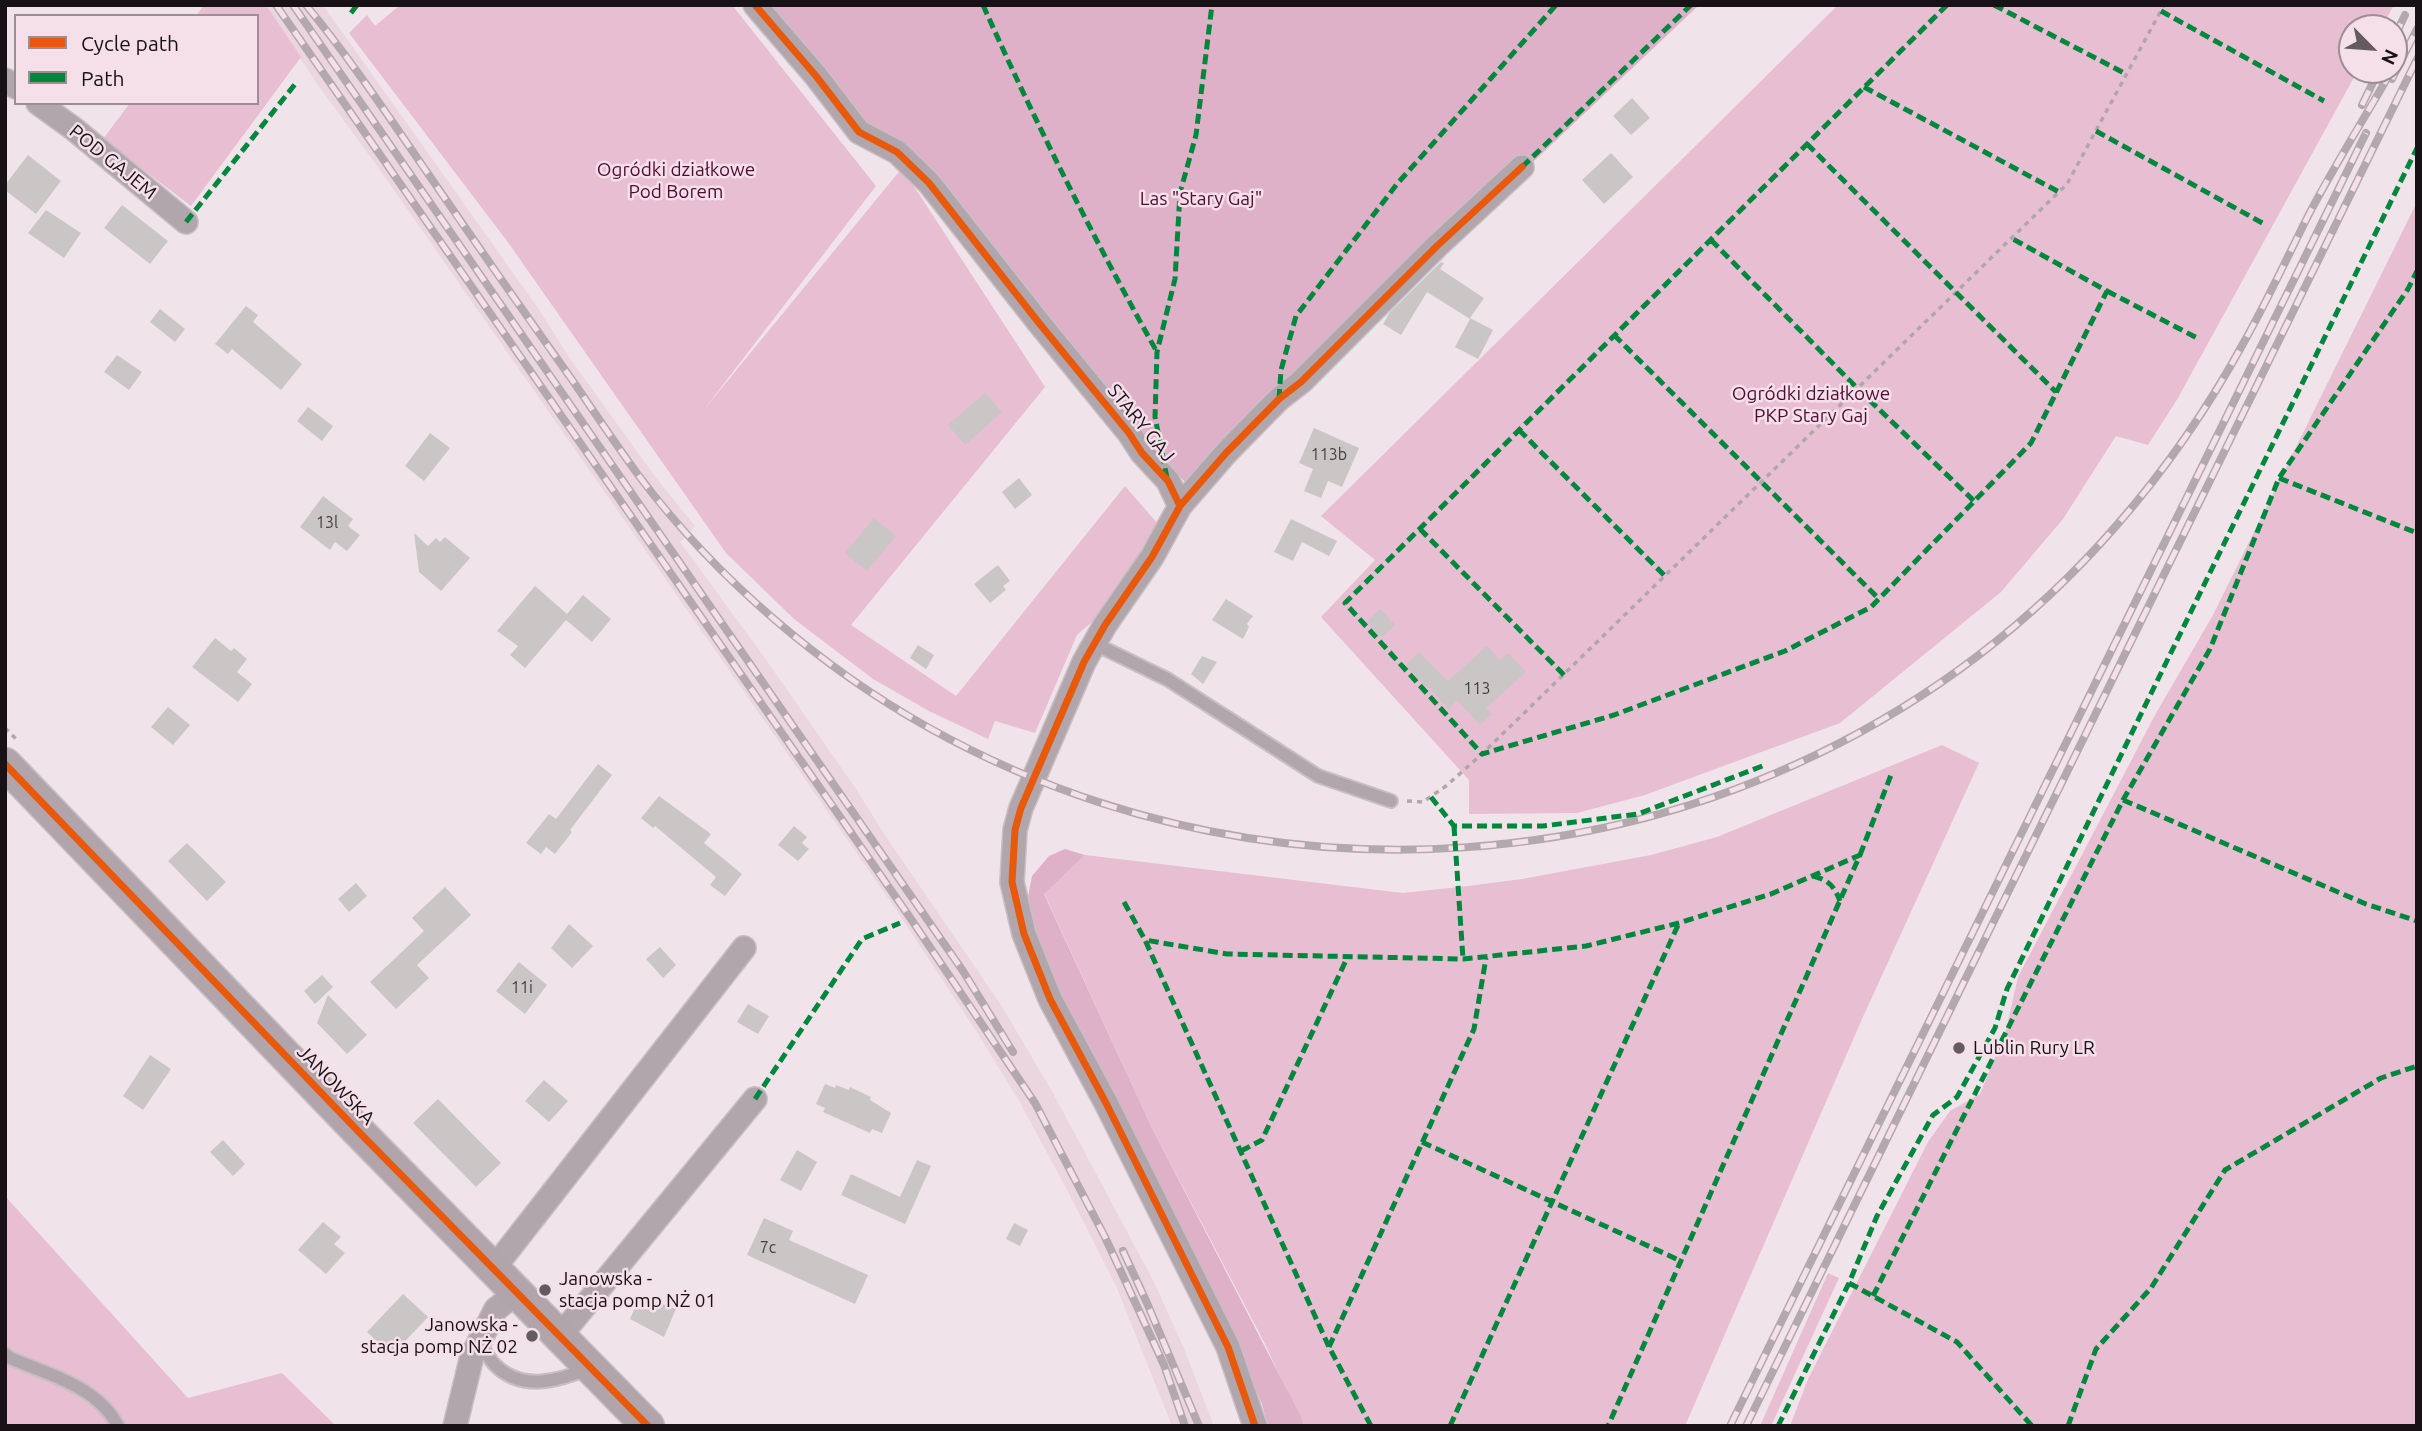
<!DOCTYPE html>
<meta charset="utf-8">
<style>
body{margin:0}
#map{position:relative;width:2422px;height:1431px;overflow:hidden;background:#f0e4ea;font-family:Ubuntu,sans-serif}
canvas{display:block}
.frame{position:absolute;inset:0;border:7px solid #181115;pointer-events:none}
.legend{position:absolute;left:14px;top:14px;width:245px;height:91px;box-sizing:border-box;background:#f5dfe9;border:2px solid #9d8d94;margin:0;padding:9px 12px;list-style:none;font-size:21px;color:#181115}
.legend li{display:flex;align-items:center;gap:14px;height:35px}
.legend b{width:35px;border:2px solid #9d8d94}
.north{position:absolute;left:2338px;top:14px;width:70px;height:70px;box-sizing:border-box;background:#f5dfe9;border:2px solid #9d8d94;border-radius:50%;rotate:115deg;font-size:19px;font-weight:700;line-height:28px;text-align:center;color:#181115}
.north::after{content:'';display:block;margin:auto;width:24px;height:32px;background:#645b60;clip-path:polygon(50% 0,100% 100%,50% 72%,0 100%)}
</style>
<div id="map">
<canvas width="2422" height="1431"></canvas>
<div class="frame"></div>
<ul class="legend">
<li><b style="height:9px;background:#e8590c"></b>Cycle path</li>
<li><b style="height:9px;background:#00873e"></b>Path</li>
</ul>
<div class="north">N</div>
</div>
<script>
const g = document.querySelector('canvas').getContext('2d');
g.lineJoin = 'round';
function paint(path, color) { g.fillStyle = color; g.fill(path, 'evenodd'); }
function trace(path, color, width, dash) { g.strokeStyle = color; g.lineWidth = width; g.lineCap = dash ? 'butt' : 'round'; g.setLineDash(dash || []); g.stroke(path); }
function label(font, color, halo, rows, align = 'center') {
  g.font = font + ' Ubuntu,sans-serif'; g.lineWidth = 5; g.setLineDash([]); g.textBaseline = 'middle'; g.strokeStyle = halo; g.fillStyle = color; for (const [text, x, y, turn = 0] of rows) {
    g.save(); g.translate(x, y); g.rotate((+turn || 0) * Math.PI / 180); g.textAlign = isNaN(turn) ? turn : align; if (halo) g.strokeText(text, 0, 0); g.fillText(text, 0, 0); g.restore();
  }
}
paint(new Path2D(`
 M 266,5 L 323,5 L 538,308 L 571,360 L 657,479 L 695,526 L 680,542 L 765,658 L 854,786 L 889,841 L 1003,1008 L 1053,1093 L 1154,1282 L 1183,1346 L 1214,1426 L 1172,1426 L 1116,1286 L 1065,1186 L 1018,1099 L 976,1031 L 897,911 L 382,173 L 315,81 Z`), '#ebd6e0');
paint(new Path2D(`
 M 204,5 L 266,5 L 301,57 L 191,206 L 103,139 L 130,103 L 257,103 L 257,16 L 196,16 Z
 M 400,5 L 732,5 L 876,186 L 702,412 L 902,168 L 1045,387 L 851,625 L 956,696 L 1125,486 L 1158,524 L 1122,583 L 1092,622 L 1077,635 L 1035,733 L 995,721 L 988,739 L 929,711 L 873,679 L 794,619 L 726,553 L 507,241 L 349,33 L 367,15 L 375,26 Z
 M 1838,5 L 2394,5 L 2381,28 L 2352,28 L 2352,70 L 2358,70 L 2178,398 L 2148,445 L 2116,436 L 2063,519 L 2001,592 L 1840,723 L 1645,795 L 1577,813 L 1469,814 L 1469,780 L 1321,617 L 1375,560 L 1321,516 Z
 M 2417,202 L 2417,1426 L 1790,1426 L 1808,1379 L 1928,1142 L 1950,1111 L 1980,1094 L 2006,1030 L 2018,977 L 2155,715 L 2213,615 Z
 M 1942,745 L 1979,763 L 1862,1019 L 1685,1426 L 1303,1426 L 1264,1342 L 1152,1128 L 1044,893 L 1085,855 L 1403,893 L 1468,886 L 1522,879 L 1651,855 L 1717,837 Z
 M 5,1196 L 188,1398 L 282,1373 L 336,1426 L 5,1426 Z
 M 1828,1273 L 1839,1278 L 1771,1426 L 1760,1426 Z`), '#e8bed2');
paint(new Path2D(`
 M 764,5 L 1699,5 L 1475,217 L 1186,483 L 1137,432 Z
 M 1065,849 L 1085,855 L 1044,894 L 1152,1128 L 1301,1417 L 1303,1426 L 1268,1426 L 1262,1404 L 1237,1348 L 1055,990 L 1026,907 L 1032,876 L 1049,856 Z`), '#dfb1c8');
paint(new Path2D(`
 M 1632,98 L 1650,118 L 1631,135 L 1613,116 Z
 M 1611,153 L 1633,177 L 1604,204 L 1582,180 Z
 M 28,155 L 61,181 L 36,214 L 5,190 L 5,185 Z
 M 122,205 L 168,241 L 150,264 L 104,228 Z
 M 46,210 L 81,233 L 64,258 L 28,233 Z
 M 1441,262 L 1444,263 L 1440,269 L 1484,298 L 1470,318 L 1493,330 L 1478,359 L 1455,347 L 1470,319 L 1427,292 L 1401,335 L 1383,324 L 1390,312 Z
 M 246,306 L 258,315 L 253,322 L 302,364 L 281,390 L 232,349 L 228,354 L 215,344 Z
 M 160,309 L 185,329 L 175,342 L 150,322 Z
 M 117,355 L 142,372 L 129,390 L 104,372 Z
 M 985,393 L 1002,412 L 965,445 L 948,425 Z
 M 308,407 L 333,426 L 322,441 L 297,421 Z
 M 1314,428 L 1359,448 L 1342,487 L 1328,481 L 1321,498 L 1304,491 L 1313,469 L 1299,463 Z
 M 430,433 L 450,448 L 424,481 L 405,466 Z
 M 1019,478 L 1032,495 L 1015,509 L 1002,492 Z
 M 323,496 L 353,519 L 348,526 L 360,535 L 347,551 L 335,542 L 330,550 L 300,527 Z
 M 874,518 L 896,536 L 867,571 L 845,553 Z
 M 1291,519 L 1337,541 L 1329,556 L 1302,542 L 1293,561 L 1274,552 Z
 M 414,533 L 428,546 L 436,538 L 440,542 L 445,537 L 470,558 L 441,591 L 419,572 Z
 M 998,565 L 1010,581 L 1003,586 L 1006,590 L 990,603 L 974,584 Z
 M 535,586 L 567,614 L 583,595 L 611,619 L 592,642 L 566,620 L 525,668 L 510,655 L 518,646 L 497,631 Z
 M 1226,599 L 1253,616 L 1247,624 L 1249,627 L 1243,639 L 1212,620 Z
 M 1380,609 L 1395,625 L 1381,638 L 1367,622 Z
 M 215,638 L 231,651 L 234,648 L 247,659 L 237,672 L 252,684 L 238,702 L 192,667 Z
 M 918,645 L 934,655 L 926,669 L 910,658 Z
 M 1487,646 L 1500,660 L 1508,653 L 1526,672 L 1486,708 L 1492,714 L 1480,725 L 1457,700 L 1449,709 L 1427,686 L 1426,687 L 1405,666 L 1419,652 L 1448,681 Z
 M 1202,656 L 1217,662 L 1203,684 L 1191,674 Z
 M 168,707 L 190,725 L 173,745 L 151,727 Z
 M 598,764 L 612,775 L 570,830 L 572,832 L 555,854 L 546,847 L 541,854 L 526,843 L 549,814 L 556,819 Z
 M 659,796 L 711,834 L 704,843 L 742,874 L 725,896 L 710,885 L 716,877 L 655,826 L 653,828 L 641,818 Z
 M 794,826 L 807,837 L 802,843 L 809,849 L 798,861 L 778,845 Z
 M 187,843 L 226,882 L 207,901 L 168,861 Z
 M 356,883 L 367,896 L 349,912 L 338,899 Z
 M 445,887 L 471,915 L 417,965 L 429,978 L 396,1009 L 370,982 L 424,931 L 412,918 Z
 M 569,924 L 593,946 L 572,968 L 551,948 Z
 M 660,947 L 676,965 L 663,978 L 646,959 Z
 M 519,962 L 547,985 L 525,1014 L 496,991 Z
 M 322,975 L 333,987 L 315,1004 L 304,991 Z
 M 328,995 L 367,1035 L 347,1054 L 317,1023 Z
 M 748,1004 L 769,1016 L 758,1034 L 737,1022 Z
 M 150,1055 L 171,1069 L 143,1110 L 123,1096 Z
 M 544,1080 L 568,1101 L 549,1122 L 525,1101 Z
 M 825,1084 L 835,1088 L 836,1085 L 849,1090 L 850,1087 L 871,1097 L 870,1100 L 891,1113 L 882,1133 L 872,1129 L 870,1133 L 823,1112 L 825,1108 L 816,1104 Z
 M 438,1099 L 501,1163 L 476,1187 L 413,1123 Z
 M 223,1140 L 245,1164 L 233,1176 L 210,1152 Z
 M 797,1150 L 817,1162 L 801,1191 L 780,1180 Z
 M 917,1160 L 931,1166 L 905,1224 L 841,1195 L 851,1174 L 900,1197 Z
 M 764,1218 L 793,1231 L 789,1240 L 868,1275 L 855,1304 L 747,1255 Z
 M 323,1222 L 341,1237 L 334,1244 L 345,1253 L 326,1274 L 298,1250 Z
 M 1014,1223 L 1028,1230 L 1020,1246 L 1006,1239 Z
 M 403,1294 L 428,1317 L 392,1355 L 367,1332 Z
 M 640,1296 L 676,1309 L 664,1337 L 630,1319 Z`), '#cac6c6');
const lane = new Path2D(`
 M 1093,643 L 1167,679 L 1318,776 L 1391,801
 M 479,1342 C 484,1349 489,1359 495,1365 C 522,1392 559,1381 589,1368
 M 5,1354 L 10,1358 C 49,1375 97,1386 118,1426`);
const street = new Path2D(`
 M 755,5 L 816,76 L 859,132 L 897,152 L 929,183 L 1039,323 L 1129,433 L 1142,453 L 1168,481 L 1180,506
 M 5,80 L 16,87
 M 38,103 L 74,129 L 186,222
 M 494,1268 L 744,948
 M 560,1336 L 755,1099
 M 455,1426 L 472,1356 L 496,1309 L 517,1293
 M 1255,1426 L 1228,1347 L 1106,1103 L 1050,999 L 1024,934 L 1012,882 L 1015,830 L 1021,808 L 1084,662 L 1105,625 L 1152,557 L 1180,506 L 1226,453 L 1279,399 L 1301,382 L 1437,246 L 1522,167`);
const secondary = new Path2D(`
 M 5,764 L 357,1130 L 648,1426`);
trace(lane, '#c8bfc4', 16);
trace(street, '#c8bfc4', 26);
trace(secondary, '#c8bfc4', 35);
trace(new Path2D(`
 M 5,728 L 18,741
 M 1407,801 L 1423,802 L 1446,786 L 1482,754 L 2067,184 L 2164,5`), '#b0a7ab', 3.5, [5, 5]);
trace(lane, '#b1a6ab', 12);
trace(street, '#b1a6ab', 23);
trace(secondary, '#b1a4aa', 32);
const rail = new Path2D(`
 M 276,5 L 911,919 L 1035,1103 L 1105,1237 L 1164,1365 L 1185,1426
 M 293,5 L 963,971 L 1013,1052
 M 306,5 C 348,56 385,111 422,165 C 472,238 523,311 575,384 C 596,415 617,446 639,476 C 678,528 725,577 774,619 C 1168,959 1774,919 2116,526 C 2166,469 2208,408 2244,342 C 2267,301 2287,258 2308,216 C 2334,166 2364,119 2392,70
 M 2394,38 L 2405,15
 M 2392,79 L 2417,29
 M 2362,105 L 2379,70
 M 1123,1251 L 1147,1303 L 1199,1426
 M 1730,1426 L 2366,133
 M 1746,1426 L 2417,59`);
trace(rail, '#b2a8ad', 8);
trace(rail, '#f5dfe9', 5, [16]);
trace(new Path2D(`
 M 983,5 C 1036,124 1094,239 1157,352
 M 1947,5 L 1345,603 L 1482,754 L 1614,715 L 1785,651 L 1871,607 L 2031,443 L 2107,291 L 2013,239
 M 1994,5 L 2126,74
 M 2161,11 L 2324,101
 M 351,13 L 357,5
 M 1864,87 L 2059,192
 M 2096,131 L 2266,225
 M 1807,144 L 2056,392
 M 1522,167 L 1691,5
 M 186,222 L 296,83
 M 1711,240 L 1857,388 L 1974,501
 M 2107,291 L 2199,339
 M 1614,335 L 1879,599
 M 1279,399 L 1281,370 L 1296,316 L 1397,184 L 1556,5
 M 1519,430 L 1665,576
 M 1167,478 L 1155,417 L 1157,352 L 1175,279 L 1180,193 L 1196,135 L 1212,5
 M 2279,478 L 2417,533
 M 1420,529 L 1564,675
 M 1431,797 L 1454,826 L 1543,826 L 1638,814 L 1765,765
 M 2123,800 L 2366,904 L 2417,921
 M 1454,826 L 1463,959
 M 1860,855 L 1891,775
 M 1813,876 C 1829,880 1834,886 1840,901
 M 1124,902 L 1145,940
 M 755,1099 L 862,939 L 900,923
 M 1422,1142 L 1681,1261
 M 1241,1151 L 1262,1140 L 1348,956
 M 1849,1283 L 1957,1342 L 2032,1426
 M 1873,1296 L 2123,800 L 2210,649 L 2279,478 L 2408,289 L 2417,271
 M 1329,1347 L 1474,1029 L 1486,958
 M 1371,1426 L 1329,1347 L 1145,940 L 1227,954 L 1463,959 L 1586,946 L 1679,923 L 1771,894 L 1860,855 L 1608,1426
 M 1450,1426 L 1679,923
 M 1778,1426 L 1849,1283 L 1877,1216 L 1933,1115 L 1957,1097 L 1995,1028 L 2007,989 L 2417,148
 M 2068,1426 L 2096,1349 L 2151,1288 L 2225,1170 L 2381,1078 L 2417,1066`), '#00873e', 5, [10, 5]);
trace(new Path2D(`
 M 755,5 L 816,76 L 859,132 L 897,152 L 929,183 L 1039,323 L 1129,433 L 1142,453 L 1168,481 L 1180,506
 M 5,764 L 357,1130 L 648,1426
 M 1255,1426 L 1228,1347 L 1106,1103 L 1050,999 L 1024,934 L 1012,882 L 1015,830 L 1021,808 L 1084,662 L 1105,625 L 1152,557 L 1180,506 L 1226,453 L 1279,399 L 1301,382 L 1437,246 L 1522,167`), '#e8590c', 7);
for (const [x, y, r, color] of [
 [1959,1048,7,"#645b60"],
 [545,1290,7,"#645b60"],
 [532,1336,7,"#645b60"]
]) { const dot = new Path2D(); dot.arc(x, y, r, 0, 2 * Math.PI); g.fillStyle = color; g.fill(dot); trace(dot, '#f5dfe9', 2.5); }
label('16px', '#443e41', null, [
 ["113b",1329,455],
 ["13l",327,523],
 ["113",1477,689],
 ["11i",522,988],
 ["7c",768,1248]
]);
label('19px', '#181115', '#f5dfe9', [
 ["POD GAJEM",113,162,39],
 ["STARY GAJ",1141,423,51],
 ["JANOWSKA",336,1085,46]
]);
label('19px', '#4f0d35', '#f5dfe9', [
 ["Ogródki działkowe",676,170],
 ["Pod Borem",676,192],
 ["Las \"Stary Gaj\"",1201,199],
 ["Ogródki działkowe",1811,394],
 ["PKP Stary Gaj",1811,416]
]);
label('19px', '#181115', '#f5dfe9', [
 ["Lublin Rury LR",1973,1048],
 ["Janowska -",559,1279],
 ["stacja pomp NŻ 01",559,1301],
 ["Janowska -",518,1325,"right"],
 ["stacja pomp NŻ 02",518,1347,"right"]
], 'left');
</script>
